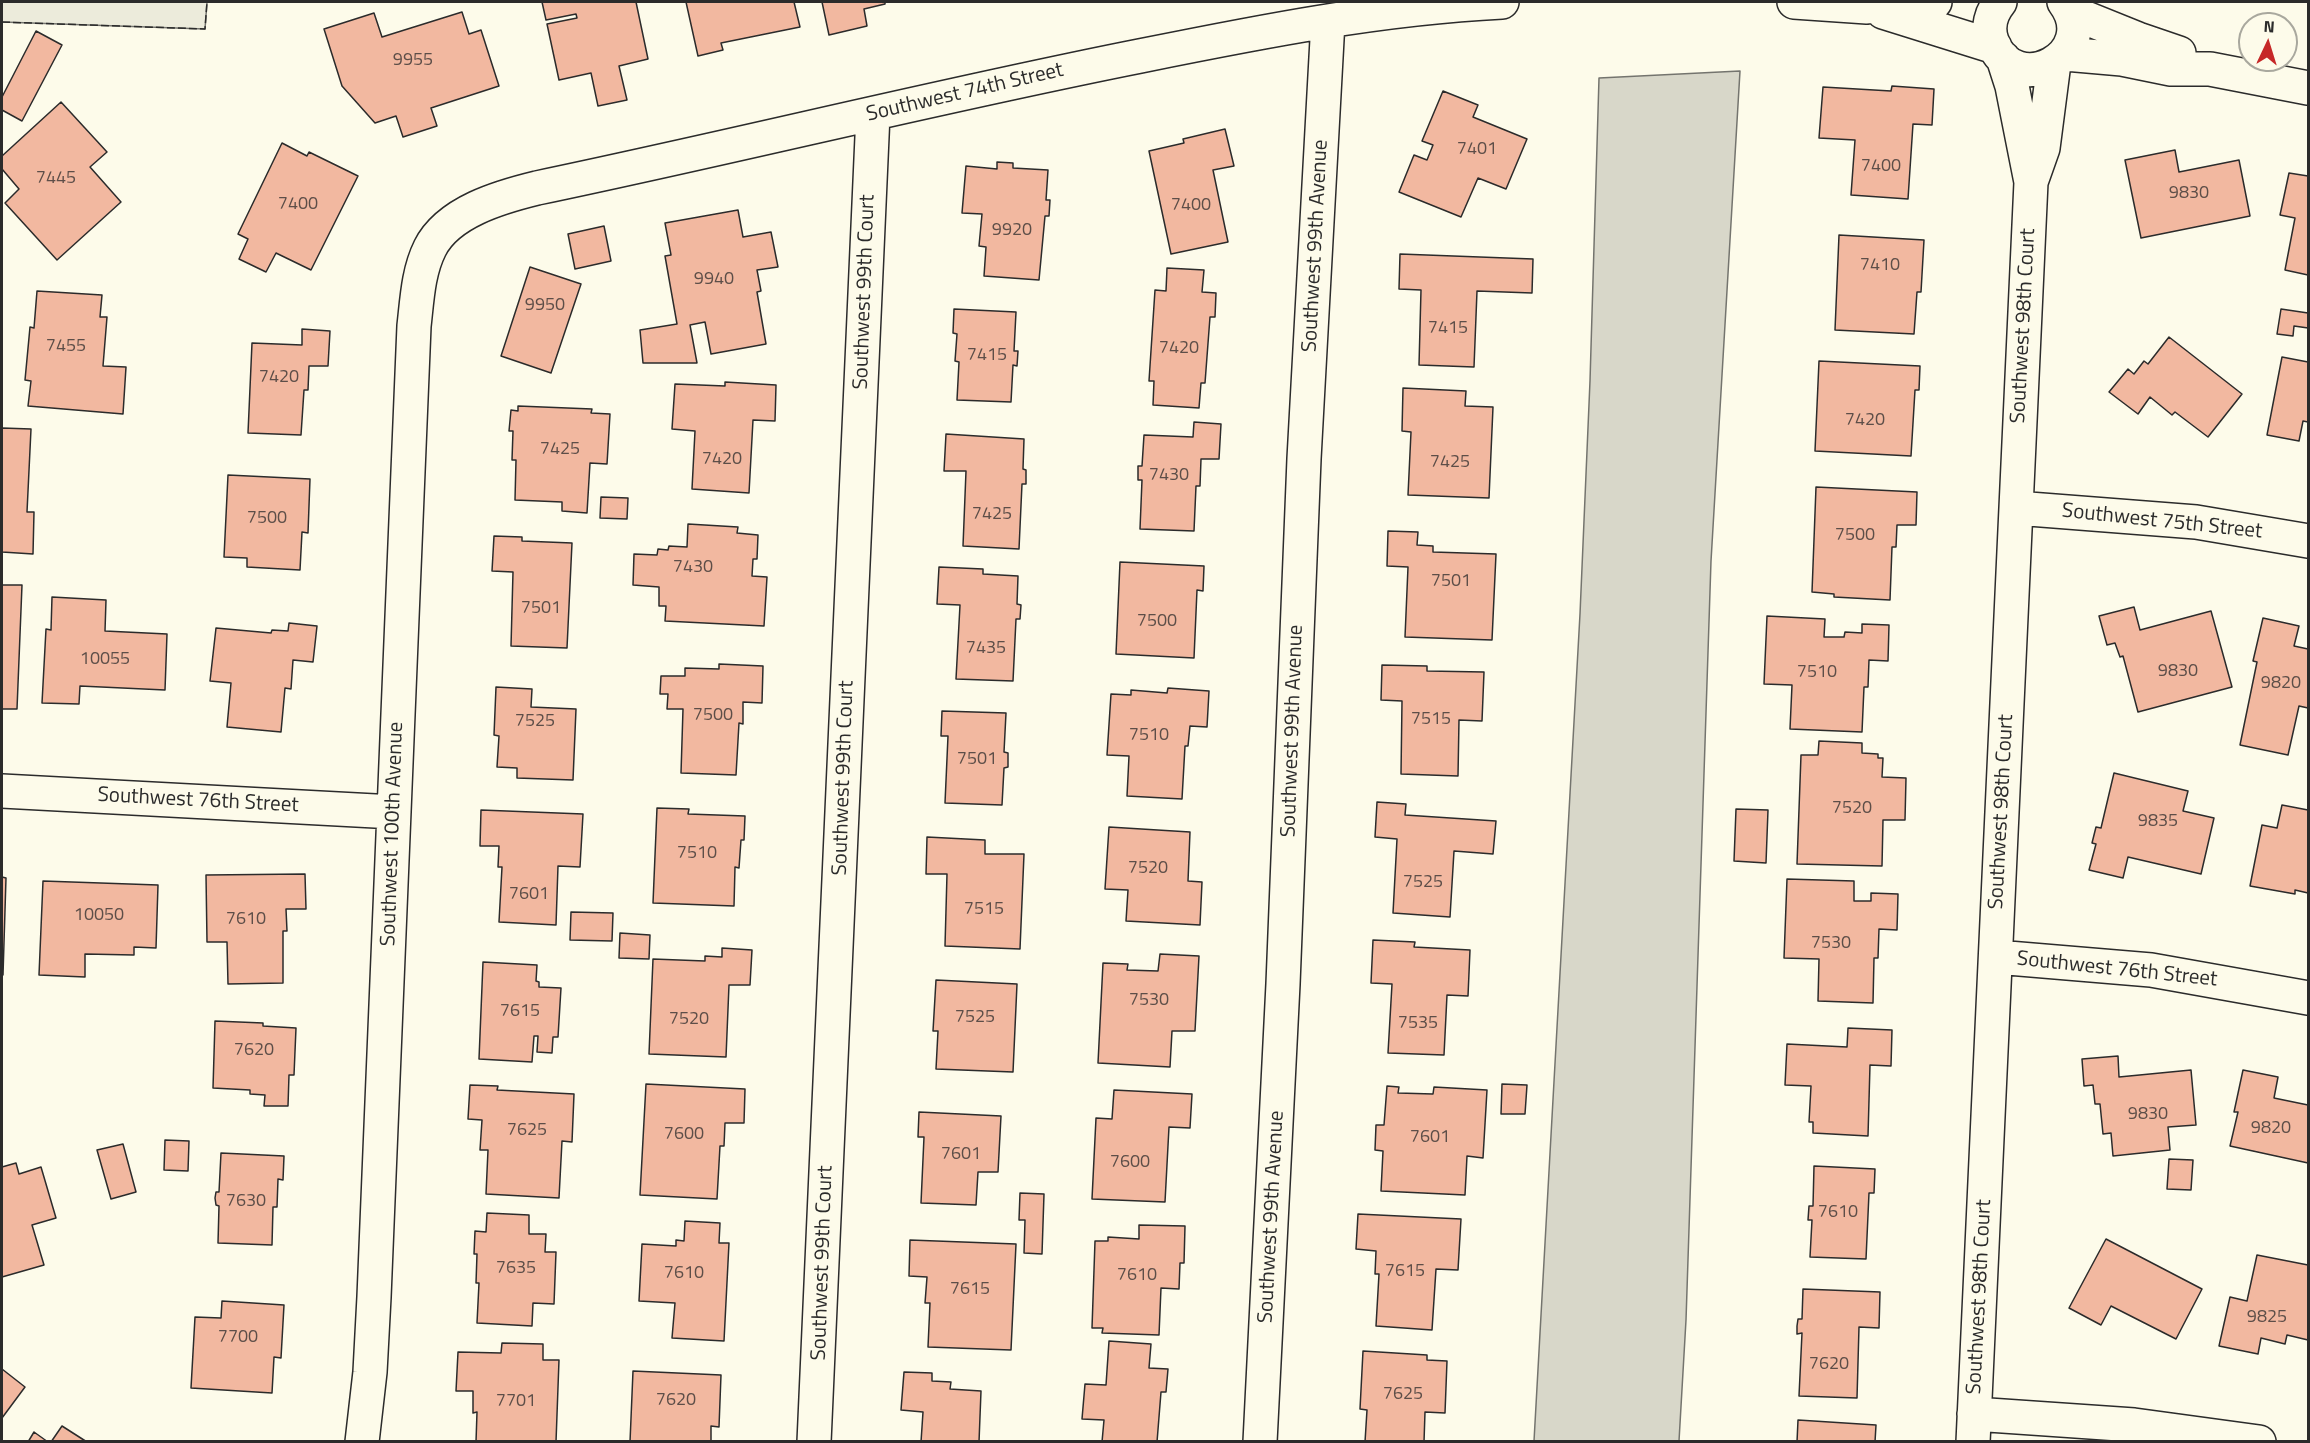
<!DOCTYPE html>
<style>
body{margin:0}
#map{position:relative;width:2310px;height:1443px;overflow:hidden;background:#fdfbea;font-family:"Titillium Web",sans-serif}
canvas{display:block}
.frame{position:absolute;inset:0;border:3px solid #2b2b2b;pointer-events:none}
.north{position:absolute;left:2238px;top:12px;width:60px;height:60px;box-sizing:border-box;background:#fdfbea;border:2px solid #a9a89e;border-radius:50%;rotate:4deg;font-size:16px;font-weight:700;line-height:24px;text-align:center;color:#2b2b2b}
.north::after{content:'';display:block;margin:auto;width:21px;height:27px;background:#c62828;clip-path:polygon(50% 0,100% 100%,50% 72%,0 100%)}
</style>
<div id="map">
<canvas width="2310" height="1443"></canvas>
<div class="frame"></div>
<div class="north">N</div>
</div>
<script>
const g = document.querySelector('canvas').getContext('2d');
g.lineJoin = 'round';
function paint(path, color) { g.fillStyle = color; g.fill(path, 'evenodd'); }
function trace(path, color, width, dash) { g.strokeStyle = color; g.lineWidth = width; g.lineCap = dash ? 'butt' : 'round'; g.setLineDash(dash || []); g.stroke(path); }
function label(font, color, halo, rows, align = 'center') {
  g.font = font + ' "Titillium Web",sans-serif'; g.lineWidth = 4.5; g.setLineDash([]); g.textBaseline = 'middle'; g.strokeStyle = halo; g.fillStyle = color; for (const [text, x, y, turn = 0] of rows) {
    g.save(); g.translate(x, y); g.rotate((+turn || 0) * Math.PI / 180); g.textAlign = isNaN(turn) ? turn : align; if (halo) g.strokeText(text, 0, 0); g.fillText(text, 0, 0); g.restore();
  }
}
const green = new Path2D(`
 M 2,2 L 207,2 L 205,29 L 2,22 Z`);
paint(green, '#ecebdb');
trace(green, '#74746e', 1.5);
const water = new Path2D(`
 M 1740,71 L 1711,561 L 1686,1320 L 1679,1441 L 1534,1441 L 1580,614 L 1590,381 L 1599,78 Z`);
paint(water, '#d8d7c9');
trace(water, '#74746e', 1.5);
const building = new Path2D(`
 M 542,2 L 636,2 L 648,59 L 619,66 L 627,100 L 598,106 L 591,73 L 559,80 L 547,24 L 577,18 L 576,14 L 546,20 Z
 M 686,2 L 794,2 L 800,27 L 721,43 L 723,50 L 698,56 Z
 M 822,2 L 885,2 L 885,4 L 864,9 L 867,26 L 829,35 Z
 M 462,12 L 469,34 L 481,30 L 499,86 L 431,108 L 437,126 L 403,137 L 396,116 L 375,123 L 342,86 L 324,29 L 374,13 L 382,37 Z
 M 36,31 L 62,45 L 22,121 L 2,110 L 2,97 Z
 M 1892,86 L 1934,89 L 1932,125 L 1913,124 L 1908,199 L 1851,195 L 1855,140 L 1819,138 L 1823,87 L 1891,91 Z
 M 1443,91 L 1478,105 L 1473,117 L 1527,139 L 1506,189 L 1478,178 L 1461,217 L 1399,192 L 1414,155 L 1427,160 L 1433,145 L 1422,141 Z
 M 61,102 L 107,152 L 90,167 L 121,202 L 57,260 L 5,203 L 19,189 L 2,169 L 2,156 Z
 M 1225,129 L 1234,166 L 1213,170 L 1228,242 L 1171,254 L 1149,151 L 1184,143 L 1183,139 Z
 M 282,143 L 307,156 L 309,152 L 358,176 L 311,270 L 276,253 L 266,272 L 239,259 L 248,239 L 238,234 Z
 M 2175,150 L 2179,172 L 2239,160 L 2250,216 L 2141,238 L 2125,160 Z
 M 997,162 L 1013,163 L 1013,168 L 1048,170 L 1046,200 L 1050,200 L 1049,216 L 1045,216 L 1039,280 L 984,276 L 986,247 L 979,246 L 982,214 L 962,213 L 966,166 L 997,169 Z
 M 2289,173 L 2308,176 L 2308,275 L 2285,270 L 2295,218 L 2280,215 Z
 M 738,210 L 743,237 L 771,232 L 778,267 L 757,270 L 761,291 L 757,292 L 766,344 L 711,354 L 705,322 L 690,325 L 697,363 L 643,363 L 640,330 L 677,324 L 665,256 L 671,255 L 665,223 Z
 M 604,226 L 611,261 L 575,269 L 568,234 Z
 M 1839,235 L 1924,240 L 1921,292 L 1917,292 L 1914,334 L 1835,330 Z
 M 1400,254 L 1533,259 L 1532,293 L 1477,291 L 1474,367 L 1419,365 L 1421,290 L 1399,289 Z
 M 530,267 L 581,284 L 551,373 L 501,356 Z
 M 1167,268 L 1204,270 L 1202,292 L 1216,293 L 1215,317 L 1210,317 L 1205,383 L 1201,383 L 1199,408 L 1153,405 L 1154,381 L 1149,381 L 1155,290 L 1166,291 Z
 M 37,291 L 102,295 L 100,317 L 107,317 L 103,366 L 126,367 L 123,414 L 28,406 L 31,381 L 25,380 L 30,327 L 34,328 Z
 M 954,309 L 1016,312 L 1014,351 L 1018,351 L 1017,366 L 1013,365 L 1011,402 L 957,400 L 959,362 L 955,361 L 957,334 L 953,333 Z
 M 2281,309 L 2308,313 L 2308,328 L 2294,326 L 2293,336 L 2277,334 Z
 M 302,329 L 330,331 L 328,366 L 309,366 L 308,390 L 304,390 L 301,435 L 248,433 L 252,343 L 302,345 Z
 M 2169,337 L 2242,394 L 2208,437 L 2175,412 L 2172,415 L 2150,397 L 2138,414 L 2109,392 L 2128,369 L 2134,374 L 2144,361 L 2148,364 Z
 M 2282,357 L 2308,362 L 2308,422 L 2303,421 L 2299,441 L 2267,435 Z
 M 1819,361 L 1920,366 L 1919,390 L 1915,390 L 1911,456 L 1815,451 Z
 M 725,382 L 776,385 L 775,421 L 753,420 L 749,493 L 692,489 L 695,431 L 672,429 L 675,384 L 725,386 Z
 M 1403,388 L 1466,391 L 1465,406 L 1493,407 L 1489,498 L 1408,495 L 1411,432 L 1402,431 Z
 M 518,406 L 592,409 L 591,413 L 610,414 L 607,464 L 590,463 L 587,513 L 562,511 L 562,502 L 515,500 L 516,460 L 512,460 L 513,431 L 509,431 L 511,410 L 518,411 Z
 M 1194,422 L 1221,424 L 1219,459 L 1201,459 L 1200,486 L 1196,486 L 1194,531 L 1140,529 L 1142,480 L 1138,480 L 1138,466 L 1142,466 L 1144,435 L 1193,437 Z
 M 2,428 L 31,429 L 27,512 L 34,512 L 33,554 L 2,552 Z
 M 946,434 L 1024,439 L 1023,469 L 1026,470 L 1026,484 L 1022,484 L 1019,549 L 963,546 L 966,471 L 944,471 Z
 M 228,475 L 310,479 L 308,533 L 302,532 L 300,570 L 247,567 L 247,558 L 224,557 Z
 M 1816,487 L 1917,492 L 1916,525 L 1897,525 L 1896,547 L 1892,547 L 1890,600 L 1834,597 L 1834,594 L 1812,592 Z
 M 601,497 L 628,498 L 627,519 L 600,518 Z
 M 688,524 L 738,527 L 737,533 L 758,535 L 757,559 L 753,559 L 752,576 L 767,577 L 764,626 L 665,621 L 666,606 L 659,606 L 659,587 L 633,585 L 634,554 L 657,555 L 658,549 L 668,550 L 669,546 L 687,547 Z
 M 1388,531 L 1418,532 L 1417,545 L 1433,546 L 1433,552 L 1496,554 L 1492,640 L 1405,637 L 1408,567 L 1387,566 Z
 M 494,536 L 522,537 L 522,541 L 572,543 L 567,648 L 511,646 L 513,572 L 492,571 Z
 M 1120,562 L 1204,566 L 1203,591 L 1197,590 L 1194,658 L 1116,654 Z
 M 939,567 L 983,569 L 983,574 L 1018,576 L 1017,604 L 1021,605 L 1020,619 L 1016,619 L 1013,681 L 956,679 L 960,605 L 937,604 Z
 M 2,585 L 22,585 L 17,709 L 2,709 Z
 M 52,597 L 106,600 L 105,631 L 167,634 L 165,690 L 80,686 L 79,704 L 42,703 L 46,629 L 51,630 Z
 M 2134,607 L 2140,630 L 2211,611 L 2232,687 L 2138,712 L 2123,656 L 2120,657 L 2115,643 L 2107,645 L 2099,616 Z
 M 1767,616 L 1825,619 L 1824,637 L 1844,637 L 1845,632 L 1862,633 L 1862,624 L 1889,625 L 1888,661 L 1869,660 L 1868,687 L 1864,687 L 1862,732 L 1790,729 L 1792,685 L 1764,684 Z
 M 2263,618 L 2299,626 L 2294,646 L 2308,649 L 2308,708 L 2299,706 L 2288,755 L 2240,745 L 2257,662 L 2253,661 Z
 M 289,623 L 317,626 L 313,662 L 293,660 L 291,689 L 285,688 L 281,732 L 227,727 L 231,683 L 210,681 L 216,628 L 271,633 L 272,630 L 288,631 Z
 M 719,664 L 763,666 L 762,703 L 743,702 L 743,724 L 739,723 L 736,775 L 681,773 L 683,709 L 667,709 L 668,694 L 660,694 L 661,676 L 685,676 L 685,668 L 719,669 Z
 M 1382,665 L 1427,666 L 1427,671 L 1484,672 L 1482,721 L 1459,720 L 1458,776 L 1401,774 L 1402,701 L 1381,700 Z
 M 496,687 L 532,689 L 531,707 L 576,709 L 573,780 L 517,778 L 517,768 L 497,767 L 499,736 L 494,735 Z
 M 1168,688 L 1209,691 L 1207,727 L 1190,726 L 1188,746 L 1185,746 L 1182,799 L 1127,796 L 1129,756 L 1107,755 L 1111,694 L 1131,695 L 1131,690 L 1167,693 Z
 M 942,711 L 1006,713 L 1004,752 L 1008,753 L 1008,767 L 1004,768 L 1002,805 L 945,803 L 948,736 L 941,736 Z
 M 1819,741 L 1862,743 L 1862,753 L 1878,754 L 1878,758 L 1883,758 L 1882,777 L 1906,778 L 1905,820 L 1883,820 L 1882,866 L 1797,864 L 1801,755 L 1818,755 Z
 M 2114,773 L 2188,791 L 2183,811 L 2214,818 L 2201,874 L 2128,857 L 2123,878 L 2089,870 L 2096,844 L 2092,843 L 2096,827 L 2101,828 Z
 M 1377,802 L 1406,804 L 1405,815 L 1496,821 L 1493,854 L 1454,851 L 1450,917 L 1393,913 L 1397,839 L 1375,837 Z
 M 2282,805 L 2308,810 L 2308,893 L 2295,890 L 2295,894 L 2250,886 L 2262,825 L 2277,828 Z
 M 657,808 L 689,809 L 688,814 L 745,816 L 744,840 L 741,840 L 739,868 L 735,867 L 734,906 L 653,903 Z
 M 1736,809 L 1768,810 L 1766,863 L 1734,861 Z
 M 481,810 L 583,814 L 580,867 L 558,866 L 556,925 L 499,922 L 502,867 L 498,867 L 499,846 L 480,846 Z
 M 1109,827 L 1190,832 L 1188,881 L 1202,882 L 1200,925 L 1126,921 L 1128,890 L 1105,889 Z
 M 927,837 L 985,840 L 985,854 L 1024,854 L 1020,949 L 945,946 L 947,874 L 926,874 Z
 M 305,874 L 306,909 L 286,909 L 287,931 L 283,931 L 283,983 L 228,984 L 227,942 L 207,942 L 206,875 Z
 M 2,877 L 6,878 L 3,975 L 2,975 Z
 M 1787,879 L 1854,881 L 1854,901 L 1871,901 L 1871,893 L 1898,894 L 1897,930 L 1879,929 L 1878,958 L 1874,958 L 1873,1003 L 1818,1001 L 1819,959 L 1784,958 Z
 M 43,881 L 158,885 L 156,948 L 134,947 L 134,955 L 85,954 L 85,977 L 39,975 Z
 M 571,912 L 613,913 L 612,941 L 570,940 Z
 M 620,933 L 650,935 L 649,959 L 619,958 Z
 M 1373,940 L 1415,942 L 1414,947 L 1470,950 L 1468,996 L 1447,995 L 1444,1055 L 1388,1053 L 1392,984 L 1371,983 Z
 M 722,948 L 752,950 L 750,985 L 729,985 L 726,1057 L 649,1054 L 653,959 L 705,961 L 705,956 L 722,957 Z
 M 1160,954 L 1199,956 L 1195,1031 L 1172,1031 L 1170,1067 L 1098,1063 L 1103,963 L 1128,964 L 1127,970 L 1158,971 Z
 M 483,962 L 537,965 L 536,981 L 539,982 L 539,987 L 561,988 L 558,1037 L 553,1037 L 552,1053 L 537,1052 L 538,1036 L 534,1036 L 532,1062 L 479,1059 Z
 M 936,980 L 1017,984 L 1013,1072 L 936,1069 L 938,1031 L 933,1031 Z
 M 215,1021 L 263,1023 L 263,1026 L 296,1028 L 294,1075 L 289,1075 L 288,1106 L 264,1106 L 265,1095 L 250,1094 L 250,1090 L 213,1088 Z
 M 1848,1028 L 1892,1030 L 1891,1066 L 1870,1065 L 1868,1136 L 1813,1133 L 1813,1122 L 1809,1122 L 1811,1086 L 1785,1085 L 1787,1044 L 1847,1047 Z
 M 2118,1056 L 2119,1077 L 2191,1070 L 2196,1125 L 2168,1127 L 2170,1150 L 2113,1156 L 2111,1133 L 2103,1134 L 2100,1104 L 2095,1104 L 2093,1085 L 2084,1086 L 2082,1059 Z
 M 2243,1070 L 2278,1077 L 2274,1098 L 2308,1105 L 2308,1163 L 2230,1146 L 2238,1112 L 2234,1112 Z
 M 646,1084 L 745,1089 L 744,1123 L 725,1123 L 724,1146 L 720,1146 L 717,1199 L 640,1195 Z
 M 1502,1084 L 1527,1085 L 1525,1114 L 1501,1114 Z
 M 470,1085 L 498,1086 L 497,1090 L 574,1094 L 572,1142 L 562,1141 L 559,1198 L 486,1194 L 488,1150 L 480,1150 L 482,1120 L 468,1119 Z
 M 1387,1086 L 1399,1087 L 1398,1093 L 1433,1094 L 1434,1087 L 1487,1090 L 1483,1158 L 1467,1156 L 1465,1195 L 1381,1191 L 1383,1151 L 1375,1150 L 1376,1125 L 1384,1125 Z
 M 1114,1090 L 1192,1094 L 1190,1128 L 1169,1127 L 1165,1202 L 1092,1199 L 1096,1118 L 1112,1119 Z
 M 919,1112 L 1001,1116 L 998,1172 L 978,1172 L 976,1205 L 921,1203 L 924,1137 L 918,1137 Z
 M 165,1140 L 189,1141 L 188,1171 L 164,1170 Z
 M 123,1144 L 136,1192 L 111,1199 L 97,1150 Z
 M 221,1153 L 284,1156 L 283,1180 L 278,1179 L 277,1207 L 273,1207 L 272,1245 L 218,1243 L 219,1206 L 216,1205 L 215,1198 L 216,1192 L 219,1192 Z
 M 2169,1159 L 2193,1160 L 2191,1190 L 2167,1189 Z
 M 16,1163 L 19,1174 L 41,1167 L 56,1218 L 32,1225 L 44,1265 L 2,1277 L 2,1167 Z
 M 1814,1166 L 1875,1169 L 1874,1193 L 1869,1193 L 1866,1259 L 1810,1257 L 1812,1220 L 1808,1220 L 1809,1206 L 1813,1206 Z
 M 1020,1193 L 1044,1194 L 1042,1254 L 1024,1253 L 1025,1220 L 1019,1220 Z
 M 487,1213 L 529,1215 L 529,1234 L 546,1234 L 545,1252 L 556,1252 L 554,1304 L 533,1303 L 532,1326 L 477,1323 L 479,1283 L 476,1283 L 477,1254 L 474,1254 L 475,1231 L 486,1232 Z
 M 1358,1214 L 1461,1219 L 1458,1270 L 1436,1269 L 1432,1330 L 1376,1326 L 1379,1274 L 1375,1274 L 1376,1251 L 1356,1249 Z
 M 685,1221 L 720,1223 L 719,1243 L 729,1243 L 724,1341 L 672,1338 L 675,1303 L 639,1301 L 642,1244 L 676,1246 L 676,1240 L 684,1241 Z
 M 1139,1225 L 1185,1226 L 1184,1263 L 1180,1263 L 1179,1289 L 1161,1288 L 1159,1335 L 1102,1333 L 1103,1328 L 1092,1328 L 1095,1241 L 1108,1241 L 1108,1237 L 1139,1239 Z
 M 2106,1239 L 2202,1289 L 2176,1339 L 2111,1306 L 2101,1325 L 2069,1308 Z
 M 910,1240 L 1016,1244 L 1011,1350 L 928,1347 L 930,1303 L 925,1303 L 927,1277 L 909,1276 Z
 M 2257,1255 L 2308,1265 L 2308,1340 L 2287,1335 L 2285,1344 L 2261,1338 L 2258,1354 L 2219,1346 L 2230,1297 L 2247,1301 Z
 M 1803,1289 L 1880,1292 L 1879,1328 L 1859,1327 L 1857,1398 L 1799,1396 L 1802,1333 L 1797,1334 L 1797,1326 L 1798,1319 L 1802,1319 Z
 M 222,1301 L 284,1305 L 281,1358 L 274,1357 L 272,1393 L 191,1388 L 195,1317 L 221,1318 Z
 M 1109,1341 L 1151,1344 L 1149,1368 L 1168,1369 L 1166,1392 L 1161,1392 L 1157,1442 L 1102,1442 L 1104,1420 L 1082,1419 L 1085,1384 L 1106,1385 Z
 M 502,1343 L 543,1344 L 543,1360 L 559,1360 L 556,1442 L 476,1442 L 477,1412 L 473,1413 L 473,1391 L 456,1391 L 458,1352 L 501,1353 Z
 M 1363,1351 L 1427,1355 L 1427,1360 L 1447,1361 L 1445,1413 L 1425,1412 L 1424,1442 L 1365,1442 L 1367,1410 L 1360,1409 Z
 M 2,1369 L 25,1387 L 2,1418 Z
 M 633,1371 L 721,1375 L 719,1427 L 711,1426 L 711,1442 L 630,1442 Z
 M 904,1372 L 932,1373 L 932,1381 L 951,1382 L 950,1389 L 981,1391 L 979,1442 L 921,1442 L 923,1412 L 901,1410 Z
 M 1798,1420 L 1876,1425 L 1875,1442 L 1797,1442 Z
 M 62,1426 L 87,1442 L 51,1442 Z
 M 34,1432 L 48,1442 L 28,1442 Z`);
paint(building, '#f2b8a0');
trace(building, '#2b2b2b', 1.5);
const minor = new Path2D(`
 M 1794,2 L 1867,7 L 1903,2 L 1935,2
 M 2000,2 C 1991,13 1987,27 1992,41 C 2015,102 2103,54 2064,2
 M 1883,12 L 1995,47
 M 2071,12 L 2138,39 L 2179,53
 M 2065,54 L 2122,59 L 2171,69 L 2210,69 L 2308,88
 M 2031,182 L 2043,148 L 2054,63
 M 2016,508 L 2196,522 L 2308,541
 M 2,791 L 394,812
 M 1996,957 L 2151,970 L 2308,998
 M 1974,1414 L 2134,1425 L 2259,1442
 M 362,1442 L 370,1372 L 374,1297 L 414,326 C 417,300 418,272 430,248 C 448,212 500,197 537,188 C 738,146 938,96 1140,56 C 1259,32 1380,8 1502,2
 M 814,1442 L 873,114
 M 1260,1442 L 1283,984 L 1304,459 L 1328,21
 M 1973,1442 L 2031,182 L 2012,86 L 2003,58`);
trace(minor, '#2b2b2b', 36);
trace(minor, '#fdfbea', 33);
trace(new Path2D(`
 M 2,22 L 205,29 L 207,2`), '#2b2b2b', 1.5, [8, 3]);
label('18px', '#5d4e48', null, [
 ["9955",413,61],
 ["7401",1477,150],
 ["7400",1881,167],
 ["7445",56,179],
 ["9830",2189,194],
 ["7400",298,205],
 ["7400",1191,206],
 ["9920",1012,231],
 ["7410",1880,266],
 ["9940",714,280],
 ["9950",545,306],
 ["7415",1448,329],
 ["7455",66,347],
 ["7420",1179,349],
 ["7415",987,356],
 ["7420",279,378],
 ["7420",1865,421],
 ["7425",560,450],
 ["7420",722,460],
 ["7425",1450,463],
 ["7430",1169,476],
 ["7425",992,515],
 ["7500",267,519],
 ["7500",1855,536],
 ["7430",693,568],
 ["7501",1451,582],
 ["7501",541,609],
 ["7500",1157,622],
 ["7435",986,649],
 ["10055",105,660],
 ["9830",2178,672],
 ["7510",1817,673],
 ["9820",2281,684],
 ["7500",713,716],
 ["7515",1431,720],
 ["7525",535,722],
 ["7510",1149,736],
 ["7501",977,760],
 ["7520",1852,809],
 ["9835",2158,822],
 ["7510",697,854],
 ["7520",1148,869],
 ["7525",1423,883],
 ["7601",529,895],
 ["7515",984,910],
 ["10050",99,916],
 ["7610",246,920],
 ["7530",1831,944],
 ["7530",1149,1001],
 ["7615",520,1012],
 ["7525",975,1018],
 ["7520",689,1020],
 ["7535",1418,1024],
 ["7620",254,1051],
 ["9830",2148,1115],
 ["9820",2271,1129],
 ["7625",527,1131],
 ["7600",684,1135],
 ["7601",1430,1138],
 ["7601",961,1155],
 ["7600",1130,1163],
 ["7630",246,1202],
 ["7610",1838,1213],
 ["7635",516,1269],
 ["7615",1405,1272],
 ["7610",684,1274],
 ["7610",1137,1276],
 ["7615",970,1290],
 ["9825",2267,1318],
 ["7700",238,1338],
 ["7620",1829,1365],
 ["7625",1403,1395],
 ["7620",676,1401],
 ["7701",516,1402]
]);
label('21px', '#2b2b2b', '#fdfbea', [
 ["Southwest 74th Street",965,93,-13],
 ["Southwest 99th Avenue",1316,246,-87],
 ["Southwest 99th Court",865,292,-88],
 ["Southwest 98th Court",2024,326,-87],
 ["Southwest 75th Street",2162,522,6],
 ["Southwest 99th Avenue",1293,731,-88],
 ["Southwest 99th Court",844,778,-88],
 ["Southwest 76th Street",198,801,3],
 ["Southwest 98th Court",2002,812,-87],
 ["Southwest 100th Avenue",393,834,-88],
 ["Southwest 76th Street",2117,970,6],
 ["Southwest 99th Avenue",1272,1217,-87],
 ["Southwest 99th Court",823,1263,-88],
 ["Southwest 98th Court",1980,1297,-87]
]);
</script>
